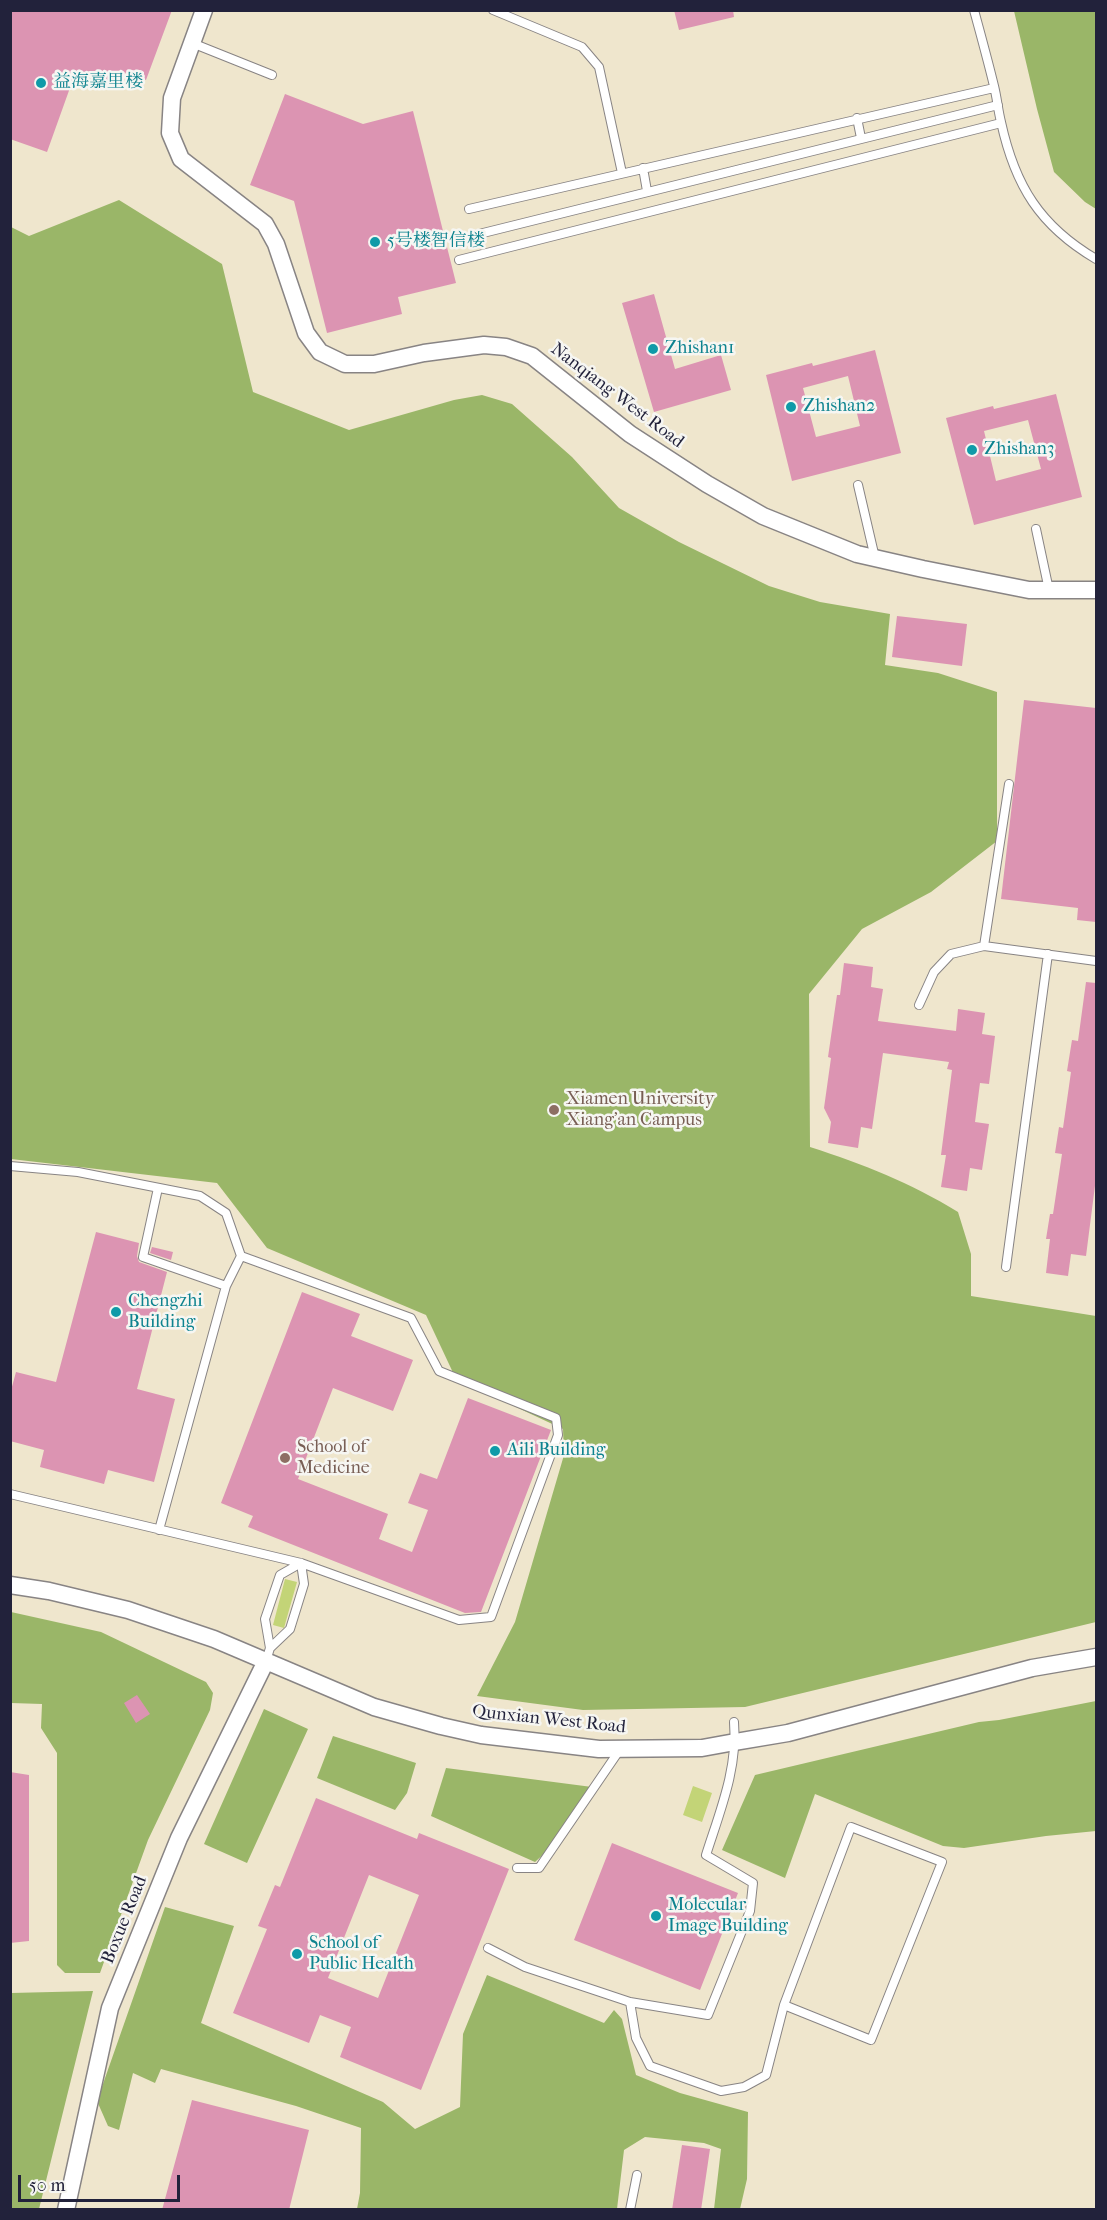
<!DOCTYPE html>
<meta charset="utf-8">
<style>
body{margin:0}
#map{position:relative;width:1107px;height:2220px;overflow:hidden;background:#efe6cd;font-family:"IM FELL French Canon",serif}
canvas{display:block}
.frame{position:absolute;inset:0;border:12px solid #22223b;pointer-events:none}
.scale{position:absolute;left:18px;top:2175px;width:162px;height:27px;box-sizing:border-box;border:3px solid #22223b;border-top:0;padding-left:8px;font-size:18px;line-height:21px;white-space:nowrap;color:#22223b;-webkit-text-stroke:4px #f6f6f2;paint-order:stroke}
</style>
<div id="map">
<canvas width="1107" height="2220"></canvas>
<div class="frame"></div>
<div class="scale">50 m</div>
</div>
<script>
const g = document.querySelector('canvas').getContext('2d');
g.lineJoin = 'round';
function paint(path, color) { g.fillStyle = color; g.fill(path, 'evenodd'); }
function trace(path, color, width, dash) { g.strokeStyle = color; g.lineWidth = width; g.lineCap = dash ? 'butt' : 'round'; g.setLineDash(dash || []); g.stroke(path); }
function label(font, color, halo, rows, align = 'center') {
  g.font = font + ' "IM FELL French Canon","Noto Serif SC",serif'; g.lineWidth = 5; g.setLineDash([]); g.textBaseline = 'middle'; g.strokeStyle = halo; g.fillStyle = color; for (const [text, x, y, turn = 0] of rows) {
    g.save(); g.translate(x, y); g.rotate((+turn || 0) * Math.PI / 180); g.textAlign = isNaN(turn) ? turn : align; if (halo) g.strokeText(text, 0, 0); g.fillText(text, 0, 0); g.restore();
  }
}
paint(new Path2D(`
 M 285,1579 L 297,1582 L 284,1628 L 273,1625 Z
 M 693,1786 L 712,1793 L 702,1822 L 683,1815 Z`), '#c3d477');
paint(new Path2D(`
 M 1014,11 L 1096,11 L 1096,209 L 1085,202 L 1054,172 L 1037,109 Z
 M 119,200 L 222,264 L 253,392 L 349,430 L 454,400 L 482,395 L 512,404 L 572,457 L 619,508 L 679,542 L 769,586 L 820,602 L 890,614 L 885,665 L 938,673 L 997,692 L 997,841 L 931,892 L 862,929 L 809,994 L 810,1147 C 865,1165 909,1182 958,1212 L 971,1254 L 971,1296 L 1096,1316 L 1096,1622 L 745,1707 L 583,1710 L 477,1696 L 515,1622 L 564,1455 L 563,1429 L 456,1379 L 426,1315 L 267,1248 L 217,1183 L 11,1159 L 11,227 L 29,236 Z
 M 11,1612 L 101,1632 L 206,1682 L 213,1693 L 210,1710 L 148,1840 L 100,1973 L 65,1973 L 57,1965 L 57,1753 L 41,1728 L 42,1704 L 11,1703 Z
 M 1096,1701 L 1096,1831 L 1046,1836 L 964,1848 L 943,1846 L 815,1794 L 785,1878 L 722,1850 L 755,1775 L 979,1722 L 999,1720 Z
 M 264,1709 L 308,1729 L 247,1863 L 204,1844 Z
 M 333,1736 L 416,1763 L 407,1793 L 395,1810 L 317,1778 Z
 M 446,1768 L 592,1787 L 559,1840 L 535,1862 L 431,1816 Z
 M 165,1907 L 234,1926 L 201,2023 L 383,2102 L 415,2129 L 460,2107 L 463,2034 L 487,1975 L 604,2023 L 614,2010 L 622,2019 L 636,2075 L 680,2093 L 748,2112 L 747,2179 L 740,2209 L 714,2209 L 721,2149 L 704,2143 L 645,2137 L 624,2150 L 617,2209 L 357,2209 L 360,2193 L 361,2128 L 296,2106 L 161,2069 L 155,2083 L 133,2073 L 119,2130 L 108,2126 L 97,2101 Z
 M 93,1991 L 39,2209 L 11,2209 L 11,1993 Z`), '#9ab668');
paint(new Path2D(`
 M 10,10 L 172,10 L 146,80 L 126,72 L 120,87 L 76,71 L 47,152 L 10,139 Z
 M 674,10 L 733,10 L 734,17 L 679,30 Z
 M 285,94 L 363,124 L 413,111 L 456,283 L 398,297 L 402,314 L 327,333 L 294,201 L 250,185 Z
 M 654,294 L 675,369 L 721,355 L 731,390 L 654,412 L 622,303 Z
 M 875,350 L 901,453 L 792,481 L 766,375 L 812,363 L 813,366 ZM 848,376 L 860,426 L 816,437 L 803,388 Z
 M 1056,394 L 1082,497 L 974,525 L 946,418 L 993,406 L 994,409 ZM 1028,420 L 1041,469 L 996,481 L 984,431 Z
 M 897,616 L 967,624 L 962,666 L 892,657 Z
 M 1024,700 L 1096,708 L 1096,922 L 1077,920 L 1078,908 L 1001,899 Z
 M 844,963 L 873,967 L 871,987 L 883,989 L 878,1021 L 956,1031 L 958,1009 L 985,1013 L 982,1034 L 995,1036 L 989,1084 L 980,1083 L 975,1122 L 989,1124 L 982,1170 L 970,1168 L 967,1191 L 941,1187 L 946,1155 L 941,1155 L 952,1070 L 947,1069 L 949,1062 L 883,1053 L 872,1129 L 861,1127 L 858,1148 L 828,1143 L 831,1122 L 824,1108 L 831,1058 L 828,1057 L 837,995 L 840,995 Z
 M 1086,982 L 1096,983 L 1096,1178 L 1086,1256 L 1071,1254 L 1068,1276 L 1046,1273 L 1050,1239 L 1046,1239 L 1050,1214 L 1053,1214 L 1062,1154 L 1055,1153 L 1059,1127 L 1063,1128 L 1071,1072 L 1067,1071 L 1072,1040 L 1078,1041 Z
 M 96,1232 L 139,1243 L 137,1256 L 139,1262 L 167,1272 L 137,1389 L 175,1399 L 154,1482 L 108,1470 L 104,1484 L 40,1467 L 44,1450 L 10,1441 L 10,1394 L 16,1372 L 56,1382 Z
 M 152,1247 L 173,1252 L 171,1260 L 150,1253 Z
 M 302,1292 L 360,1314 L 351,1336 L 413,1360 L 393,1411 L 333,1388 L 298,1479 L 388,1514 L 379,1539 L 412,1552 L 428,1510 L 408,1503 L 420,1473 L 437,1479 L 468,1398 L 551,1430 L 481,1612 L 465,1613 L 248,1527 L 253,1516 L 221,1503 Z
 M 137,1695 L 150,1714 L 136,1723 L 124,1703 Z
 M 10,1772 L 29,1775 L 29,1941 L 10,1943 Z
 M 316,1798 L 417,1839 L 419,1833 L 509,1869 L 421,2090 L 340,2057 L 351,2027 L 320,2015 L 309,2043 L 233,2013 L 267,1929 L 258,1926 L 275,1885 L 280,1887 ZM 369,1875 L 419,1895 L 378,1998 L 328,1978 Z
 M 612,1843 L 738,1893 L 700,1990 L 574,1940 Z
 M 192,2100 L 309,2130 L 289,2210 L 162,2210 Z
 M 682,2145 L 710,2149 L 701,2210 L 672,2210 Z`), '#dc94b2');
const service = new Path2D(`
 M 493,10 L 582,47 L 599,67 L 622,173
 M 974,10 C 981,36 988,61 994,86 C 997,98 998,110 1001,122 C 1015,186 1040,226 1096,259
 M 192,43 L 272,75
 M 857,118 L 861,138
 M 643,168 L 647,191
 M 469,209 L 994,88
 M 475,235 L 998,105
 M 459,260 L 1001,123
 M 858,485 L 875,558
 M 1036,529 L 1049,590
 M 984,946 L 1009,784
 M 919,1005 L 934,972 L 951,954 L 984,946 L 1096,961
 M 10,1166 L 78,1172 L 200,1196 L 226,1213 L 241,1256
 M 158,1188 L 143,1257 L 226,1286
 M 1006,1267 L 1048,954
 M 10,1494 L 301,1563 L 459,1620 L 491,1617 L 558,1435 L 556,1418 L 439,1371 L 411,1318 L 241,1256 L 226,1286 L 159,1530
 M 266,1661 L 270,1648 L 265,1619 L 280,1575 L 301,1563 L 304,1584 L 290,1629 L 270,1648
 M 517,1868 L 539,1868 L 621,1748
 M 488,1948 L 525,1967 L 630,2002 L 636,2038 L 650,2066 L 721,2091 L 744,2087 L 766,2075 L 784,2005 L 851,1827 L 942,1862 L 871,2040 L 784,2005
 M 630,2002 L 708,2015 L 750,1911 L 753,1883 L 706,1855 C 720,1811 738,1768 734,1722
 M 630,2210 L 637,2175`);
const minor = new Path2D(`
 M 204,10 L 172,98 L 170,133 L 181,159 L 265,224 L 276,244 L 306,333 L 320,352 L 345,364 L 374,364 L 424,353 L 484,345 L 506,347 L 532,356 L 630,434 L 707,484 L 763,516 L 857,554 L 923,569 L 1029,590 L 1096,590
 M 10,1585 L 49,1591 L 128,1610 L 214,1639 L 374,1707 L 441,1726 L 481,1735 L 599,1749 L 702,1748 L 735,1742 L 788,1733 L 1032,1668 L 1096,1657
 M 66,2210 L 110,2008 L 179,1838 L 266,1661`);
trace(service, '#888484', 10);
trace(minor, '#888484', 19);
trace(service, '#fff', 8);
trace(minor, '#fff', 16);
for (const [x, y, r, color] of [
 [41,83,6,"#0f9aa8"],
 [375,242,6,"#0f9aa8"],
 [653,349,6,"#0f9aa8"],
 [791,407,6,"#0f9aa8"],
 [972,450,6,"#0f9aa8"],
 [554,1110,6,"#8d6e63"],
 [116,1312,6,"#0f9aa8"],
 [495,1451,6,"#0f9aa8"],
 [285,1458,6,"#8d6e63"],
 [656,1916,6,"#0f9aa8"],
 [297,1954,6,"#0f9aa8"]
]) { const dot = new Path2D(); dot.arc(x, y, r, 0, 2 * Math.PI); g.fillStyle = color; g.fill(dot); trace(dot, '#f6f6f2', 2); }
label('18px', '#0d838f', '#f6f6f2', [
 ["益海嘉里楼",53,83],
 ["5号楼智信楼",387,242],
 ["Zhishan1",665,349],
 ["Zhishan2",803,407],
 ["Zhishan3",984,450],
 ["Chengzhi",128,1302],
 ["Building",128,1323],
 ["Aili Building",507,1451],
 ["Molecular",668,1906],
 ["Image Building",668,1927],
 ["School of",309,1944],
 ["Public Health",309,1965]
], 'left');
label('18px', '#22223b', '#f6f6f2', [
 ["Nanqiang West Road",617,396,37],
 ["Qunxian West Road",549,1720,6],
 ["Boxue Road",125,1920,-68]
]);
label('18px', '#785e54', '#f6f6f2', [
 ["Xiamen University",566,1100],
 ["Xiang'an Campus",566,1121],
 ["School of",297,1448],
 ["Medicine",297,1469]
], 'left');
</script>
